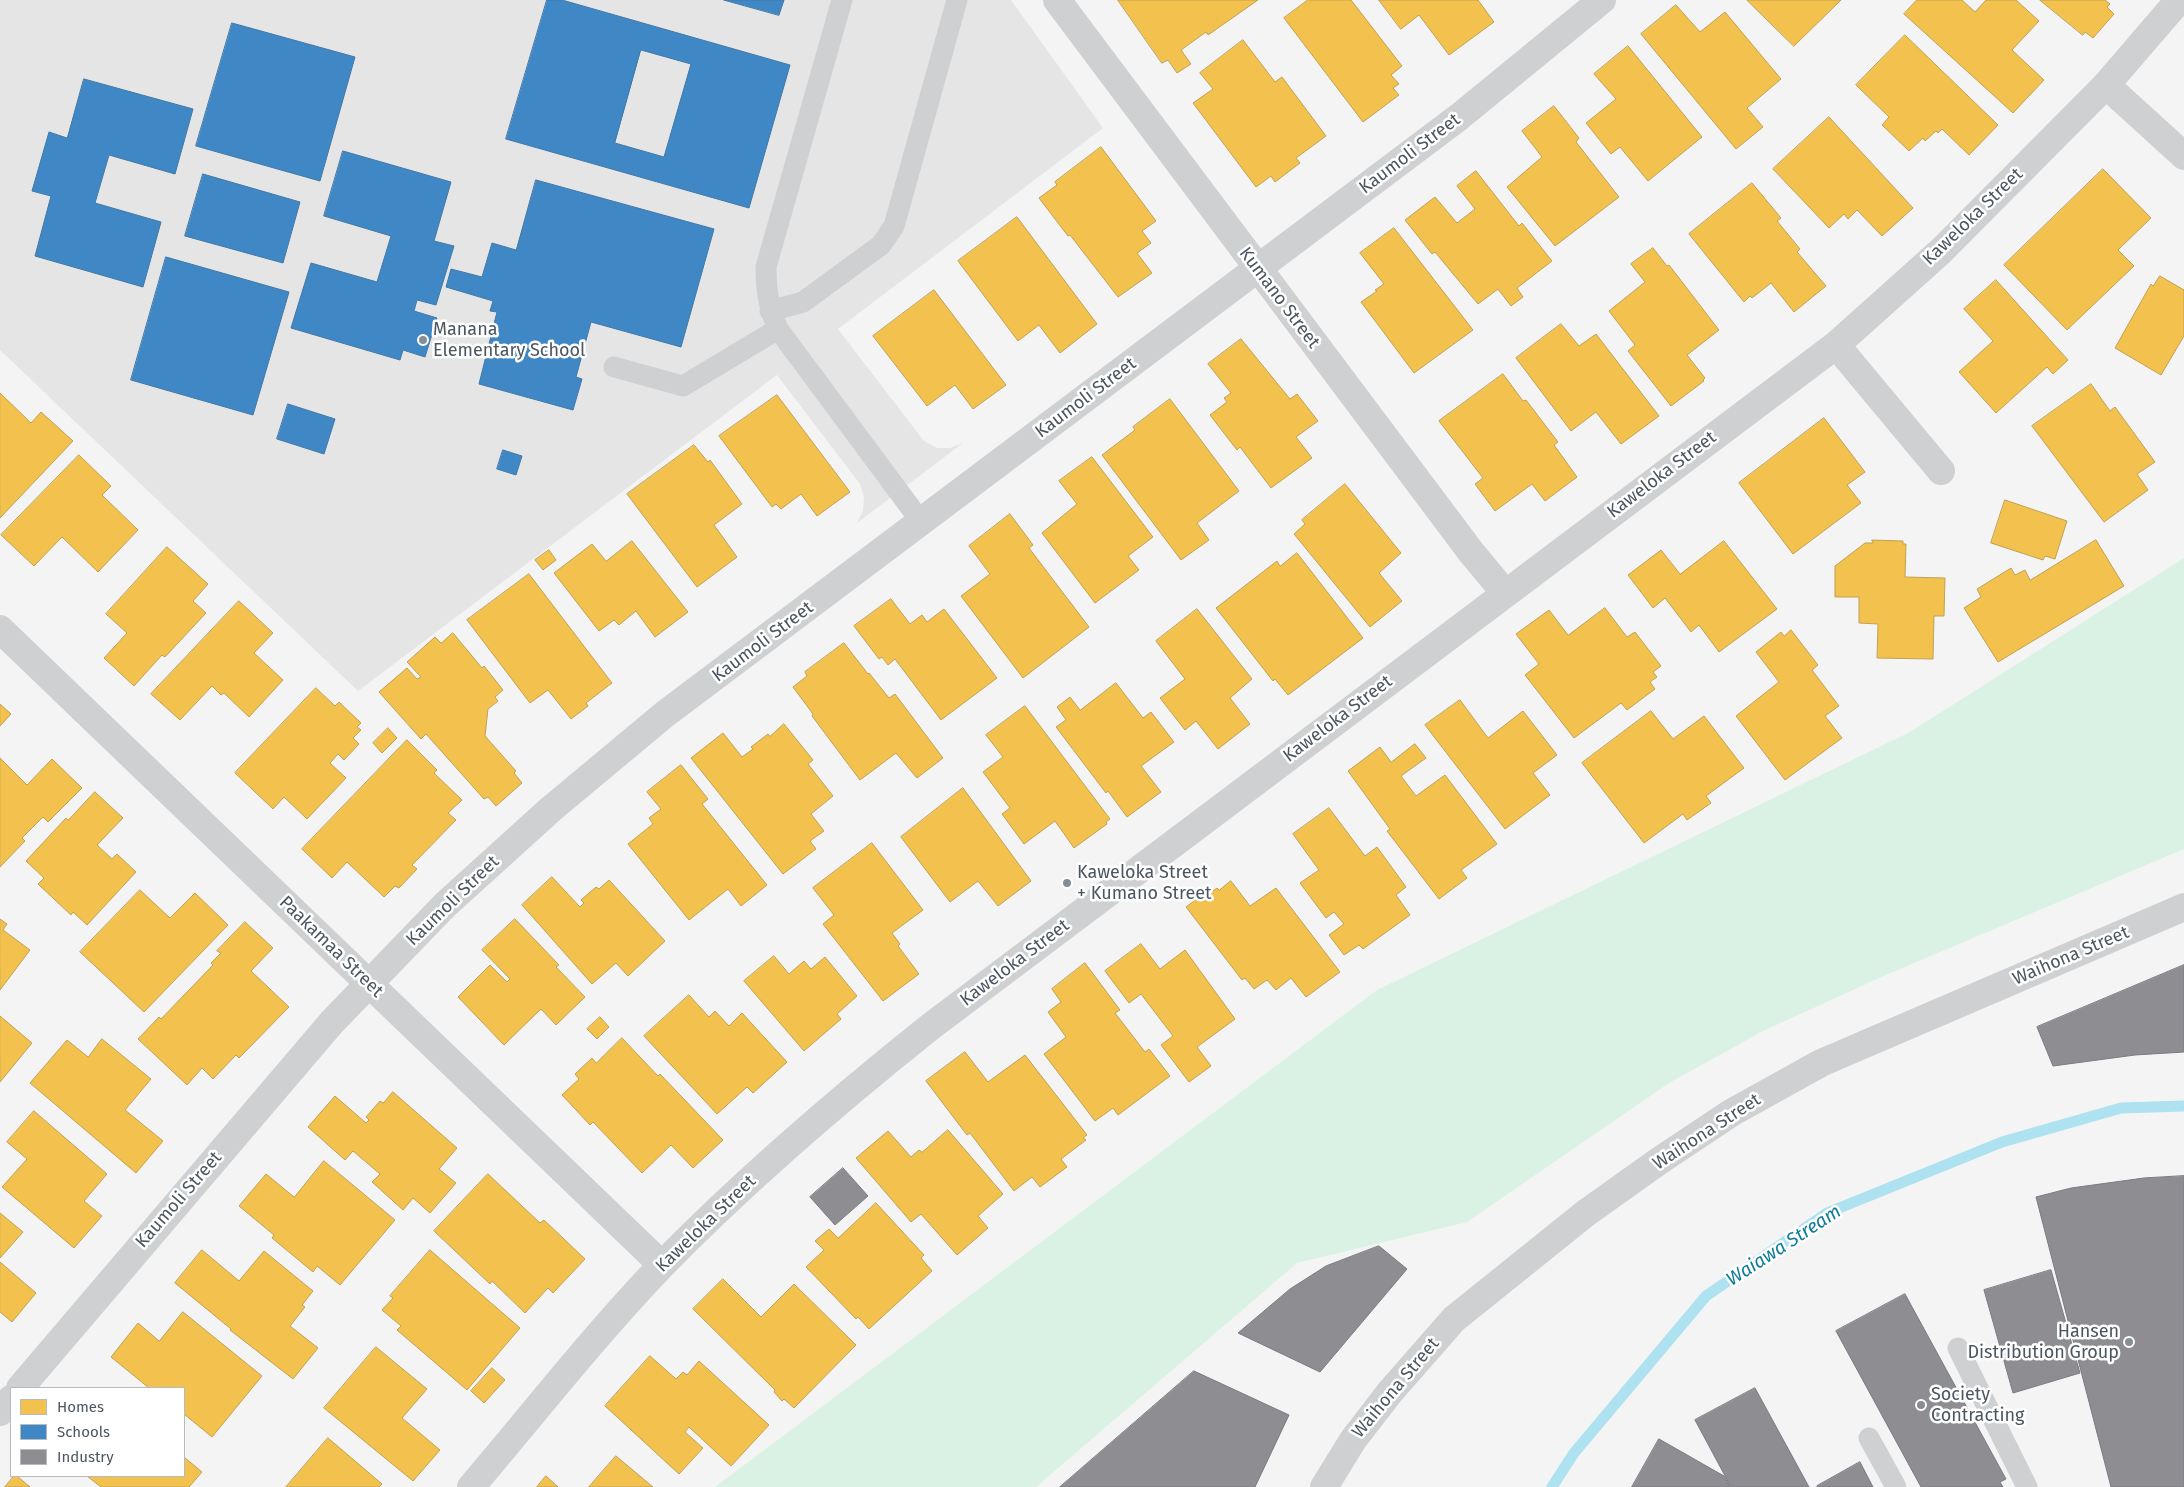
<!DOCTYPE html>
<style>
body{margin:0}
#map{position:relative;width:2184px;height:1487px;overflow:hidden;background:#f4f4f4;font-family:"Fira Sans",sans-serif}
canvas{display:block}
.legend{position:absolute;left:10px;top:1387px;width:175px;height:90px;box-sizing:border-box;background:#fff;border:1px solid #b7bbc0;margin:0;padding:6px 9px;list-style:none;font-size:15px;color:#4a5661}
.legend li{display:flex;align-items:center;gap:10px;height:25px}
.legend b{width:25px;border:1px solid #b7bbc0}
</style>
<div id="map">
<canvas width="2184" height="1487"></canvas>
<ul class="legend">
<li><b style="height:14px;background:#f2c14e"></b>Homes</li>
<li><b style="height:14px;background:#3f88c5"></b>Schools</li>
<li><b style="height:14px;background:#8d8d92"></b>Industry</li>
</ul>
</div>
<script>
const g = document.querySelector('canvas').getContext('2d');
g.lineJoin = 'round';
function paint(path, color) { g.fillStyle = color; g.fill(path, 'evenodd'); }
function trace(path, color, width, dash) { g.strokeStyle = color; g.lineWidth = width; g.lineCap = dash ? 'butt' : 'round'; g.setLineDash(dash || []); g.stroke(path); }
function label(font, color, halo, rows, align = 'center') {
  g.font = font + ' "Fira Sans",sans-serif'; g.lineWidth = 5; g.setLineDash([]); g.textBaseline = 'middle'; g.strokeStyle = halo; g.fillStyle = color; for (const [text, x, y, turn = 0] of rows) {
    g.save(); g.translate(x, y); g.rotate((+turn || 0) * Math.PI / 180); g.textAlign = isNaN(turn) ? turn : align; if (halo) g.strokeText(text, 0, 0); g.fillText(text, 0, 0); g.restore();
  }
}
paint(new Path2D(`
 M 0,0 L 1011,0 L 1103,128 L 838,329 L 924,441 L 937,448 L 950,448 L 963,443 L 857,523 L 863,511 L 864,497 L 860,484 L 777,375 L 358,691 L 0,350 Z`), '#e6e5e6');
paint(new Path2D(`
 M 2184,558 L 2184,849 L 1888,974 L 1763,1031 L 1669,1083 L 1467,1222 L 1297,1263 L 1036,1487 L 715,1487 L 1377,990 L 1910,732 Z`), '#d9f2e3');
const homes = new Path2D(`
 M 1118,0 L 1258,0 L 1208,35 L 1206,32 L 1181,50 L 1191,64 L 1177,73 L 1168,60 L 1162,63 Z
 M 1308,0 L 1351,0 L 1402,66 L 1391,75 L 1399,84 L 1393,88 L 1399,95 L 1363,122 L 1284,18 Z
 M 1379,0 L 1478,0 L 1494,22 L 1449,55 L 1419,15 L 1401,29 Z
 M 1747,0 L 1841,0 L 1794,46 Z
 M 1917,0 L 1962,0 L 1975,12 L 1986,0 L 2016,0 L 2039,21 L 2012,50 L 2044,80 L 2013,113 L 1904,14 Z
 M 2040,0 L 2105,0 L 2110,4 L 2107,7 L 2114,14 L 2093,38 L 2085,32 L 2083,35 Z
 M 1676,5 L 1700,32 L 1725,12 L 1781,79 L 1747,108 L 1763,127 L 1736,149 L 1641,34 Z
 M 1905,35 L 1998,125 L 1969,155 L 1942,129 L 1938,133 L 1936,131 L 1925,141 L 1923,138 L 1909,151 L 1882,125 L 1889,117 L 1856,85 Z
 M 1243,40 L 1275,82 L 1282,77 L 1326,136 L 1296,158 L 1300,163 L 1275,182 L 1271,176 L 1256,187 L 1193,103 L 1213,89 L 1200,73 Z
 M 1628,46 L 1702,137 L 1648,181 L 1620,147 L 1611,154 L 1586,123 L 1616,99 L 1594,74 Z
 M 1554,106 L 1579,138 L 1576,142 L 1619,197 L 1555,246 L 1507,187 L 1542,157 L 1522,131 Z
 M 1829,117 L 1913,208 L 1882,236 L 1857,210 L 1848,219 L 1844,214 L 1829,228 L 1773,169 Z
 M 1101,147 L 1156,221 L 1142,231 L 1151,243 L 1137,253 L 1152,273 L 1118,297 L 1070,235 L 1068,236 L 1039,198 L 1057,185 L 1055,182 Z
 M 2103,169 L 2151,218 L 2118,250 L 2134,266 L 2067,330 L 2004,265 Z
 M 1476,171 L 1519,226 L 1522,223 L 1552,261 L 1517,288 L 1523,297 L 1511,306 L 1498,289 L 1478,304 L 1435,252 L 1432,254 L 1405,220 L 1435,197 L 1457,223 L 1475,209 L 1457,186 Z
 M 1752,183 L 1781,218 L 1777,221 L 1800,249 L 1797,252 L 1826,286 L 1794,312 L 1771,283 L 1752,298 L 1750,296 L 1744,302 L 1689,234 Z
 M 1017,217 L 1097,324 L 1060,353 L 1039,325 L 1018,341 L 958,261 Z
 M 1394,228 L 1473,330 L 1414,373 L 1361,302 L 1377,291 L 1375,290 L 1384,284 L 1360,253 Z
 M 1653,248 L 1667,266 L 1669,265 L 1719,330 L 1687,355 L 1705,378 L 1703,380 L 1704,381 L 1671,406 L 1628,351 L 1635,345 L 1609,311 L 1645,282 L 1631,264 Z
 M 2160,276 L 2184,290 L 2184,336 L 2161,375 L 2115,348 L 2151,284 L 2153,286 Z
 M 1996,280 L 2068,360 L 2053,374 L 2047,367 L 1996,413 L 1959,372 L 1993,341 L 1964,309 Z
 M 934,290 L 1006,385 L 973,409 L 955,385 L 927,406 L 873,336 Z
 M 1561,324 L 1579,346 L 1596,334 L 1659,416 L 1621,444 L 1596,412 L 1571,431 L 1516,358 Z
 M 1241,339 L 1290,399 L 1297,394 L 1318,421 L 1296,437 L 1312,458 L 1271,488 L 1240,447 L 1237,450 L 1210,415 L 1227,402 L 1224,398 L 1231,393 L 1208,364 Z
 M 1503,374 L 1523,401 L 1526,400 L 1558,442 L 1554,445 L 1577,477 L 1545,501 L 1532,484 L 1495,511 L 1475,484 L 1483,478 L 1439,421 Z
 M 2091,384 L 2110,411 L 2115,407 L 2155,462 L 2137,474 L 2148,490 L 2104,522 L 2032,426 Z
 M 0,393 L 31,423 L 41,412 L 73,441 L 0,518 Z
 M 777,395 L 850,492 L 817,516 L 801,494 L 781,509 L 776,504 L 772,507 L 719,436 Z
 M 1170,399 L 1239,491 L 1197,523 L 1209,540 L 1181,560 L 1102,455 L 1135,430 L 1133,427 Z
 M 1824,418 L 1865,472 L 1847,485 L 1861,503 L 1793,554 L 1739,483 Z
 M 694,445 L 708,462 L 710,460 L 742,504 L 714,525 L 737,557 L 697,587 L 627,494 Z
 M 79,455 L 111,486 L 102,495 L 138,530 L 98,572 L 62,537 L 34,566 L 1,535 Z
 M 1092,457 L 1153,537 L 1128,556 L 1139,570 L 1095,603 L 1042,533 L 1077,504 L 1059,481 Z
 M 1345,484 L 1401,553 L 1379,573 L 1402,601 L 1370,627 L 1294,534 L 1305,524 L 1302,520 Z
 M 2005,500 L 2067,521 L 2055,559 L 2045,556 L 2043,560 L 1991,543 Z
 M 1010,514 L 1033,545 L 1029,548 L 1089,627 L 1023,678 L 961,596 L 990,574 L 969,546 Z
 M 1872,540 L 1903,541 L 1903,544 L 1906,544 L 1905,577 L 1945,578 L 1944,616 L 1934,616 L 1933,659 L 1877,658 L 1878,624 L 1859,623 L 1859,597 L 1835,597 L 1835,566 L 1865,543 L 1873,543 Z
 M 2096,540 L 2124,586 L 1998,662 L 1964,608 L 1981,597 L 1977,589 L 2011,568 L 2015,575 L 2025,570 L 2030,580 Z
 M 632,541 L 688,612 L 655,637 L 636,611 L 619,625 L 614,620 L 599,631 L 554,573 L 592,544 L 606,561 Z
 M 1724,541 L 1777,609 L 1719,652 L 1699,625 L 1691,632 L 1665,598 L 1653,608 L 1628,575 L 1661,550 L 1680,574 Z
 M 167,547 L 208,584 L 193,601 L 206,613 L 165,657 L 162,655 L 134,686 L 104,658 L 127,633 L 106,614 Z
 M 549,550 L 556,560 L 543,570 L 535,560 Z
 M 1297,553 L 1363,638 L 1288,695 L 1275,679 L 1273,681 L 1216,608 L 1277,561 L 1280,566 Z
 M 529,574 L 612,683 L 586,703 L 588,706 L 571,719 L 548,690 L 530,703 L 467,620 Z
 M 891,599 L 910,624 L 922,615 L 927,622 L 944,609 L 997,678 L 941,720 L 895,659 L 888,665 L 882,657 L 879,659 L 854,626 Z
 M 239,601 L 273,633 L 254,653 L 283,680 L 249,717 L 224,693 L 221,695 L 212,686 L 180,720 L 151,694 Z
 M 1605,608 L 1627,637 L 1635,632 L 1661,666 L 1653,672 L 1657,677 L 1650,682 L 1655,689 L 1627,710 L 1621,703 L 1574,738 L 1525,675 L 1539,664 L 1516,634 L 1549,610 L 1568,635 Z
 M 1197,609 L 1252,679 L 1230,698 L 1250,724 L 1218,749 L 1196,721 L 1185,730 L 1160,698 L 1185,679 L 1156,641 Z
 M 1791,630 L 1818,665 L 1812,670 L 1839,706 L 1825,716 L 1842,738 L 1785,780 L 1736,716 L 1779,682 L 1756,652 L 1781,632 L 1784,636 Z
 M 453,633 L 482,668 L 484,666 L 503,690 L 495,697 L 498,701 L 488,709 L 485,736 L 516,771 L 514,773 L 522,783 L 496,806 L 488,797 L 484,799 L 426,734 L 421,739 L 379,692 L 407,668 L 417,679 L 421,677 L 407,662 L 435,637 L 441,643 Z
 M 844,643 L 868,674 L 869,673 L 889,698 L 895,694 L 943,758 L 917,778 L 896,753 L 860,780 L 812,716 L 813,714 L 793,687 L 807,676 L 805,672 Z
 M 1116,683 L 1143,718 L 1151,712 L 1174,742 L 1141,766 L 1161,792 L 1127,817 L 1108,791 L 1106,793 L 1056,727 L 1066,720 L 1057,707 L 1070,697 L 1080,710 Z
 M 316,688 L 335,706 L 339,702 L 361,723 L 357,727 L 361,730 L 353,738 L 359,744 L 344,760 L 338,754 L 330,763 L 346,778 L 307,819 L 284,797 L 273,809 L 235,773 Z
 M 1460,700 L 1488,738 L 1523,711 L 1557,755 L 1533,773 L 1550,795 L 1505,829 L 1425,725 Z
 M 0,704 L 11,714 L 0,726 Z
 M 1025,706 L 1110,819 L 1106,822 L 1107,824 L 1074,848 L 1055,821 L 1024,844 L 1002,814 L 1010,808 L 983,772 L 1003,757 L 986,735 Z
 M 1651,711 L 1673,739 L 1704,716 L 1744,768 L 1706,796 L 1711,803 L 1687,820 L 1683,814 L 1644,843 L 1582,763 Z
 M 784,724 L 813,760 L 808,764 L 833,796 L 811,814 L 824,831 L 810,841 L 816,849 L 783,874 L 691,758 L 723,733 L 742,757 L 753,749 L 751,747 L 768,734 L 770,736 Z
 M 388,728 L 397,738 L 382,753 L 373,743 Z
 M 407,740 L 437,770 L 434,773 L 462,800 L 448,813 L 456,820 L 412,865 L 417,869 L 399,888 L 395,886 L 384,897 L 347,862 L 332,878 L 302,849 Z
 M 1415,744 L 1426,758 L 1401,776 L 1416,796 L 1445,775 L 1497,844 L 1461,870 L 1467,878 L 1439,899 L 1387,831 L 1390,829 L 1348,771 L 1380,747 L 1391,762 Z
 M 0,758 L 27,785 L 52,759 L 82,788 L 48,822 L 43,817 L 22,838 L 25,841 L 0,867 Z
 M 681,765 L 708,799 L 702,804 L 767,885 L 741,906 L 728,889 L 689,920 L 628,844 L 653,824 L 649,818 L 661,809 L 647,792 Z
 M 963,788 L 1031,881 L 998,906 L 978,881 L 950,902 L 901,837 Z
 M 95,792 L 123,818 L 97,845 L 112,859 L 117,854 L 136,872 L 87,925 L 73,912 L 71,915 L 38,884 L 44,878 L 26,861 L 66,818 L 68,820 Z
 M 1329,808 L 1365,856 L 1377,847 L 1406,887 L 1396,895 L 1410,915 L 1363,949 L 1359,945 L 1344,955 L 1329,935 L 1344,924 L 1334,912 L 1326,918 L 1300,883 L 1319,870 L 1293,834 Z
 M 872,843 L 923,910 L 892,933 L 900,944 L 898,946 L 919,974 L 883,1001 L 823,924 L 834,915 L 813,888 Z
 M 552,877 L 580,907 L 584,903 L 581,900 L 596,887 L 599,889 L 609,880 L 665,941 L 628,976 L 616,963 L 592,984 L 522,905 Z
 M 1231,881 L 1250,906 L 1276,888 L 1340,972 L 1306,997 L 1291,978 L 1276,990 L 1267,980 L 1254,989 L 1245,978 L 1242,980 L 1186,907 L 1211,888 L 1213,891 L 1217,888 L 1219,890 Z
 M 140,890 L 170,918 L 195,893 L 228,925 L 144,1012 L 80,952 Z
 M 0,919 L 7,924 L 3,930 L 30,950 L 0,990 Z
 M 515,919 L 559,965 L 556,967 L 585,997 L 556,1025 L 541,1009 L 504,1045 L 458,997 L 490,965 L 507,982 L 510,979 L 482,950 Z
 M 245,922 L 273,948 L 251,971 L 289,1007 L 239,1058 L 236,1055 L 213,1079 L 202,1068 L 187,1085 L 138,1039 L 159,1017 L 161,1019 L 213,965 L 211,963 L 221,953 L 217,951 Z
 M 1141,944 L 1160,969 L 1185,950 L 1235,1019 L 1197,1047 L 1211,1066 L 1189,1082 L 1161,1045 L 1173,1036 L 1141,994 L 1129,1003 L 1105,971 Z
 M 774,956 L 789,974 L 804,961 L 811,969 L 825,957 L 857,996 L 837,1014 L 841,1019 L 804,1051 L 744,981 Z
 M 1085,963 L 1120,1010 L 1115,1013 L 1145,1052 L 1149,1049 L 1170,1076 L 1118,1115 L 1113,1108 L 1095,1121 L 1044,1054 L 1066,1037 L 1048,1012 L 1061,1002 L 1052,989 Z
 M 689,995 L 709,1017 L 715,1011 L 729,1026 L 742,1013 L 787,1062 L 753,1093 L 747,1087 L 717,1114 L 644,1036 Z
 M 0,1016 L 32,1043 L 0,1082 Z
 M 600,1017 L 609,1027 L 597,1039 L 587,1029 Z
 M 622,1038 L 658,1076 L 660,1074 L 723,1140 L 693,1168 L 671,1145 L 642,1173 L 593,1122 L 590,1125 L 562,1095 L 579,1079 L 575,1074 L 592,1058 L 596,1063 Z
 M 102,1039 L 151,1079 L 125,1110 L 163,1141 L 136,1173 L 30,1083 L 67,1040 L 88,1057 Z
 M 965,1052 L 988,1082 L 1025,1055 L 1087,1135 L 1083,1138 L 1086,1140 L 1061,1159 L 1067,1167 L 1040,1187 L 1032,1177 L 1014,1191 L 970,1133 L 967,1135 L 926,1081 Z
 M 393,1092 L 457,1148 L 439,1169 L 456,1183 L 430,1213 L 413,1198 L 403,1210 L 372,1182 L 380,1174 L 353,1151 L 345,1160 L 308,1127 L 335,1096 L 366,1123 L 369,1120 L 366,1117 L 380,1101 L 383,1103 Z
 M 34,1111 L 107,1174 L 84,1201 L 102,1216 L 74,1248 L 2,1187 L 27,1159 L 7,1142 Z
 M 948,1130 L 1003,1194 L 978,1216 L 988,1228 L 957,1255 L 921,1214 L 911,1222 L 856,1158 L 888,1131 L 911,1157 L 919,1150 L 922,1152 Z
 M 324,1161 L 395,1220 L 340,1285 L 317,1266 L 313,1272 L 272,1238 L 274,1235 L 239,1206 L 266,1174 L 294,1197 Z
 M 488,1174 L 540,1223 L 544,1220 L 585,1259 L 553,1293 L 548,1288 L 525,1313 L 492,1281 L 490,1284 L 434,1231 Z
 M 876,1203 L 924,1255 L 921,1258 L 932,1271 L 869,1329 L 858,1317 L 856,1319 L 806,1267 L 824,1250 L 815,1241 L 829,1229 L 838,1238 Z
 M 0,1213 L 23,1232 L 0,1258 Z
 M 202,1250 L 239,1281 L 264,1251 L 313,1291 L 302,1305 L 305,1307 L 290,1326 L 318,1348 L 293,1379 L 230,1330 L 231,1329 L 175,1283 Z
 M 430,1250 L 520,1328 L 467,1390 L 397,1330 L 401,1326 L 382,1310 L 393,1298 L 390,1296 Z
 M 0,1262 L 36,1293 L 12,1322 L 0,1312 Z
 M 723,1279 L 761,1317 L 794,1284 L 856,1345 L 794,1408 L 784,1399 L 782,1401 L 774,1392 L 775,1390 L 693,1309 Z
 M 183,1312 L 262,1376 L 212,1437 L 184,1414 L 184,1388 L 149,1388 L 111,1357 L 138,1323 L 159,1341 Z
 M 376,1347 L 427,1389 L 402,1418 L 440,1450 L 413,1481 L 324,1408 Z
 M 650,1356 L 676,1379 L 683,1372 L 687,1375 L 699,1361 L 769,1425 L 731,1466 L 689,1427 L 685,1432 L 703,1448 L 679,1474 L 605,1406 Z
 M 492,1368 L 505,1380 L 484,1403 L 471,1391 Z
 M 328,1438 L 382,1484 L 379,1487 L 286,1487 Z
 M 616,1456 L 653,1487 L 589,1487 Z
 M 184,1457 L 202,1472 L 189,1487 L 101,1487 L 87,1476 L 184,1476 Z
 M 14,1476 L 17,1476 L 30,1487 L 5,1487 Z
 M 546,1476 L 558,1487 L 537,1487 Z`);
paint(homes, '#f2c14e');
trace(homes, '#c0a154', 1);
const schools = new Path2D(`
 M 547,0 L 562,0 L 790,65 L 749,208 L 506,139 ZM 641,50 L 691,64 L 664,157 L 615,143 Z
 M 724,0 L 784,0 L 779,15 Z
 M 232,23 L 355,57 L 320,181 L 196,146 Z
 M 84,79 L 193,109 L 175,174 L 109,155 L 95,203 L 161,222 L 143,287 L 35,256 L 51,196 L 32,191 L 49,132 L 67,138 Z
 M 343,151 L 451,182 L 434,241 L 454,246 L 436,305 L 417,300 L 414,311 L 437,318 L 425,357 L 403,350 L 400,360 L 291,328 L 311,263 L 377,282 L 391,236 L 324,216 Z
 M 203,174 L 300,202 L 283,263 L 185,236 Z
 M 536,180 L 714,229 L 681,347 L 591,322 L 576,377 L 582,379 L 573,410 L 479,384 L 497,312 L 490,311 L 493,301 L 446,287 L 451,269 L 482,277 L 492,243 L 516,250 Z
 M 166,257 L 289,292 L 253,415 L 131,380 Z
 M 288,404 L 335,419 L 324,454 L 277,439 Z
 M 503,450 L 522,456 L 516,475 L 497,469 Z`);
paint(schools, '#3f88c5');
trace(schools, '#4279a7', 1);
const industry = new Path2D(`
 M 2184,965 L 2184,1052 L 2135,1055 L 2053,1066 L 2037,1027 Z
 M 843,1168 L 868,1196 L 835,1225 L 810,1197 Z
 M 2184,1176 L 2184,1487 L 2111,1487 L 2036,1197 L 2071,1188 L 2144,1178 Z
 M 1379,1246 L 1407,1269 L 1320,1372 L 1238,1333 L 1290,1289 L 1326,1266 Z
 M 2051,1270 L 2080,1373 L 2013,1393 L 1984,1290 Z
 M 1905,1294 L 2006,1479 L 2000,1482 L 2003,1487 L 1921,1487 L 1836,1331 Z
 M 1194,1371 L 1289,1415 L 1255,1487 L 1060,1487 Z
 M 1755,1388 L 1809,1487 L 1731,1487 L 1695,1420 Z
 M 1659,1439 L 1724,1476 L 1730,1487 L 1632,1487 Z
 M 1860,1462 L 1873,1487 L 1817,1487 L 1817,1486 Z`);
paint(industry, '#8d8d92');
trace(industry, '#797c83', 1);
trace(new Path2D(`
 M 1552,1487 L 1574,1453 L 1706,1296 L 1827,1213 L 2002,1142 L 2121,1108 L 2184,1106`), '#aee2f0', 11);
trace(new Path2D(`
 M 842,0 L 766,267 C 766,291 769,308 778,329 L 922,523
 M 770,311 L 803,302 L 881,245 L 894,226 L 957,0
 M 614,367 L 683,386 L 778,329
 M 1958,1348 L 2027,1487
 M 1869,1438 L 1896,1487`), '#ced0d2', 21);
trace(new Path2D(`
 M 1057,0 L 1471,552 L 1505,593
 M 2106,85 L 2184,156
 M 1836,345 L 1941,471
 M 0,629 L 662,1265
 M 20,1388 L 332,1022 L 445,905 L 551,809 L 665,714 L 1459,117 L 1602,0
 M 0,1412 L 11,1399
 M 471,1487 C 534,1413 594,1336 661,1266 C 745,1180 836,1102 930,1027 L 1836,345 L 1941,251 L 2106,85 L 2179,0`), '#ced0d2', 28);
trace(new Path2D(`
 M 1324,1487 L 1353,1440 L 1390,1392 L 1454,1319 L 1586,1213 L 1659,1161 L 1731,1113 L 1821,1063 L 2184,907`), '#ced0d2', 28);
for (const [x, y, r, color] of [
 [423,340,5,"#868d94"],
 [1067,883,5,"#868d94"],
 [2129,1342,5,"#868d94"],
 [1921,1405,5,"#868d94"]
]) { const dot = new Path2D(); dot.arc(x, y, r, 0, 2 * Math.PI); g.fillStyle = color; g.fill(dot); trace(dot, '#fff', 2); }
label('18px', '#4a5661', '#fff', [
 ["Kaumoli Street",1410,154,-37],
 ["Kaweloka Street",1973,217,-44],
 ["Kumano Street",1279,298,53],
 ["Kaumoli Street",1086,398,-37],
 ["Kaweloka Street",1662,475,-37],
 ["Kaumoli Street",763,642,-37],
 ["Kaweloka Street",1338,719,-37],
 ["Kaumoli Street",453,901,-44],
 ["Paakamaa Street",331,947,44],
 ["Waihona Street",2071,956,-23],
 ["Kaweloka Street",1015,963,-37],
 ["Waihona Street",1707,1132,-33],
 ["Kaumoli Street",179,1200,-49],
 ["Kaweloka Street",706,1224,-44],
 ["Waihona Street",1396,1388,-50]
]);
label('18px', '#4a5661', '#fff', [
 ["Manana",433,330],
 ["Elementary School",433,351],
 ["Kaweloka Street",1077,873],
 ["+ Kumano Street",1077,894],
 ["Hansen",2119,1332,"right"],
 ["Distribution Group",2119,1353,"right"],
 ["Society",1931,1395],
 ["Contracting",1931,1416]
], 'left');
label('italic 19px', '#0c7c9b', '#fff', [
 ["Waiawa Stream",1784,1246,-33]
]);
</script>
